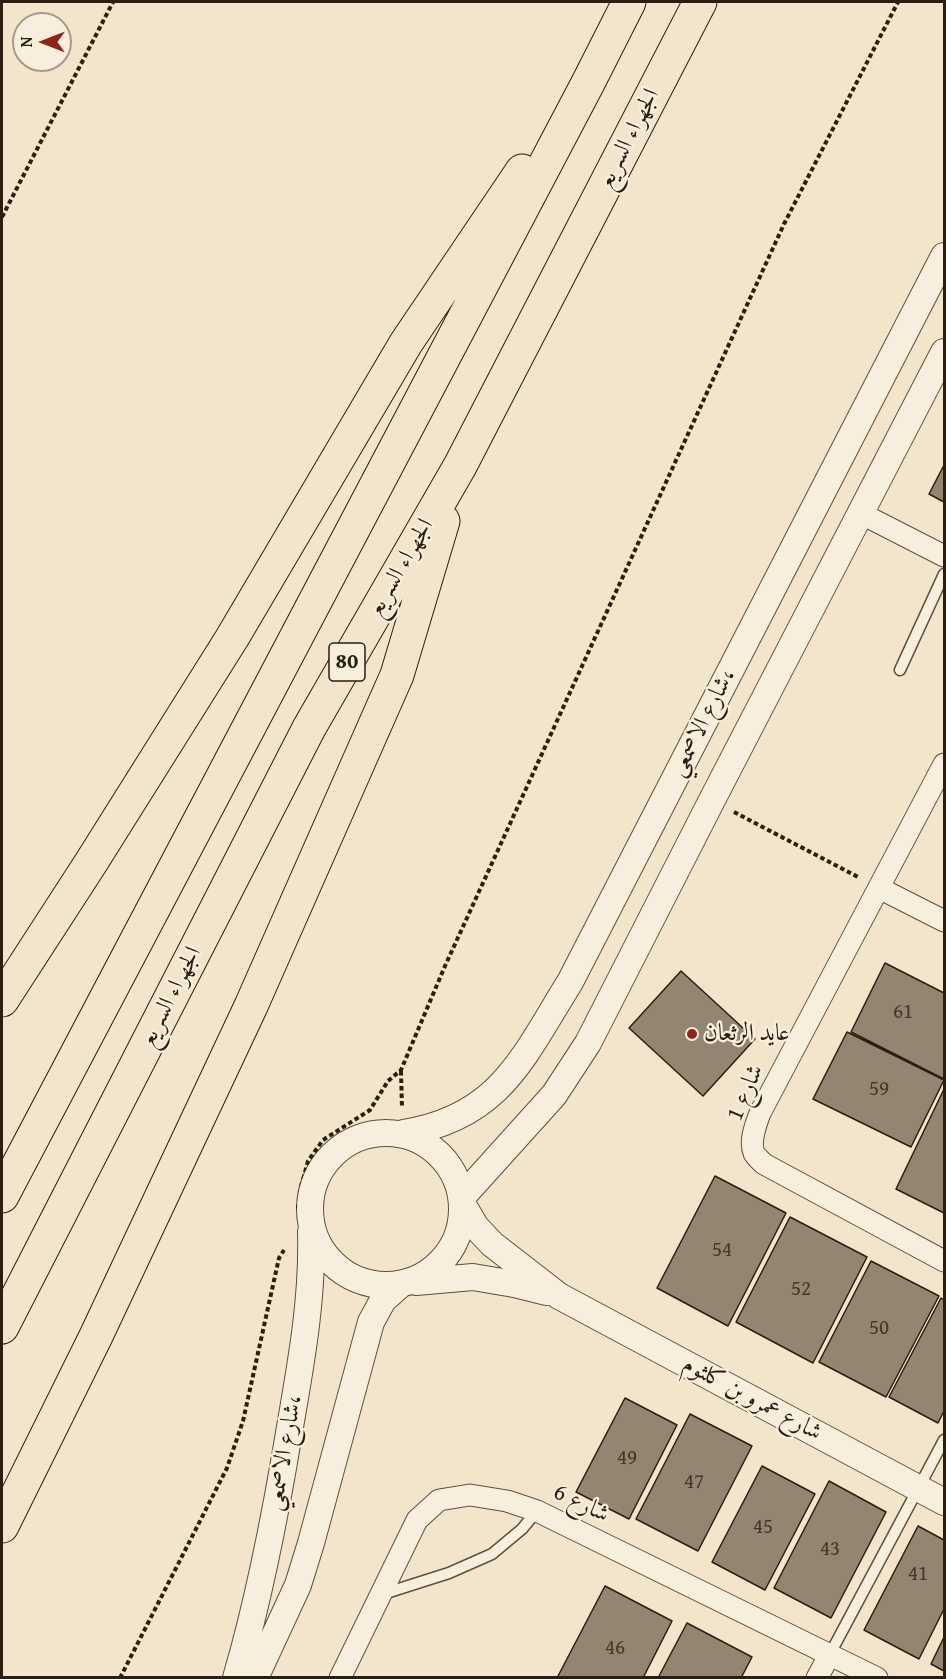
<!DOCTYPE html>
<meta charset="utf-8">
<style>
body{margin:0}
#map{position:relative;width:946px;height:1679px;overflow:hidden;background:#f3e5cb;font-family:"Gentium Book Plus",serif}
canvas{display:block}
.frame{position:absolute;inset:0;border:3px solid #2b1e0f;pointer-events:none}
.north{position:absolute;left:12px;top:12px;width:60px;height:60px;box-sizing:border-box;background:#f7eedd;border:2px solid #a59b8b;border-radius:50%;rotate:270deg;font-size:16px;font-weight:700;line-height:24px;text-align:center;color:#2b1e0f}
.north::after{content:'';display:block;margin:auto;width:21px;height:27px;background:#8f2418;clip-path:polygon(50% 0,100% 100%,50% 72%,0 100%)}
</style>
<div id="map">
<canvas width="946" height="1679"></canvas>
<div class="frame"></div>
<div class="north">N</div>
</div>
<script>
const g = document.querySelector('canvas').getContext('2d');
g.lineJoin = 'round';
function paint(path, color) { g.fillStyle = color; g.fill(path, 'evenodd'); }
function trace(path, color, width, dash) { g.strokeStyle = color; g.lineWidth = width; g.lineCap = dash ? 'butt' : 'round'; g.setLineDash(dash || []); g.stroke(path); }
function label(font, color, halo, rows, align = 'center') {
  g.font = font + ' "Gentium Book Plus",Amiri,serif'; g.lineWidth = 4.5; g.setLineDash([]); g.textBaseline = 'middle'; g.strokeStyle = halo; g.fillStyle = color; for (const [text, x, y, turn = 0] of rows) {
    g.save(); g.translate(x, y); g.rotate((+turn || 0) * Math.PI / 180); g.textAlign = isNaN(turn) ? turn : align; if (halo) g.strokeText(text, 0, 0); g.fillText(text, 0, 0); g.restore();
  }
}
const building = new Path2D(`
 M 944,465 L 944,502 L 929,494 Z
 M 885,963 L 944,993 L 944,1079 L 851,1032 Z
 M 681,971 L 755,1039 L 703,1096 L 629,1028 Z
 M 847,1032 L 944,1080 L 911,1147 L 813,1099 Z
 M 944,1089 L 944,1213 L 896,1189 Z
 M 715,1176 L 786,1213 L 728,1326 L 657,1288 Z
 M 790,1217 L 867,1257 L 813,1363 L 736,1322 Z
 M 871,1261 L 939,1296 L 886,1397 L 819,1362 Z
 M 941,1298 L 944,1300 L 944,1411 L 938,1423 L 889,1397 Z
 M 625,1398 L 677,1425 L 629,1519 L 576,1492 Z
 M 690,1414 L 752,1446 L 698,1551 L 636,1519 Z
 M 762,1466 L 815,1494 L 765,1590 L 712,1562 Z
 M 829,1481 L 886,1512 L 831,1618 L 774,1588 Z
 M 918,1526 L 944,1540 L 944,1609 L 919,1659 L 864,1630 Z
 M 605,1586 L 672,1621 L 643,1678 L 557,1678 Z
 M 687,1623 L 752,1657 L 741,1678 L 658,1678 Z
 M 944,1637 L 944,1671 L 931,1664 Z`);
paint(building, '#938571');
trace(building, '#2b1e0f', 1.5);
const service = new Path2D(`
 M 900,670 L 944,574
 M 383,1594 L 449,1573 L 492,1554 L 522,1529 L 537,1511
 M 830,1654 L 944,1440`);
const minor = new Path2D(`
 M 860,513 L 944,556
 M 944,764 L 760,1113 C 756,1124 749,1141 754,1153 C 756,1157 761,1161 764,1164 L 944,1261
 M 879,888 L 944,921
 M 340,1678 L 417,1520 L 439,1500 L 470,1495 L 507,1501 L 537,1511 L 877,1678
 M 817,1678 L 830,1654`);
const tertiary = new Path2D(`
 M310 1209a76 76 0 1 1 152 0a76 76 0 1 1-152 0Z
 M 403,1133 C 500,1118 523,1057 570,982 L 944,256
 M 462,1197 L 554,1095 L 588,1043 L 712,800 L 944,352
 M 463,1205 L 476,1227 L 492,1244 L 559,1296 L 944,1502
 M 416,1282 L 473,1277 L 514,1284 L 546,1292
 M 236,1678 C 260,1596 276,1512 290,1427 C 301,1363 313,1298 311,1232
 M 255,1678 L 298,1585 L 311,1543 L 371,1322 L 383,1300 L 401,1284`);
const motorway = new Path2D(`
 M 2,1000 L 92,861 L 232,638 L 406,343 L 522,171
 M 2,1196 L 588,83 L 629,2
 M 2,1327 L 309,728 L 460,466 L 700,2
 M 2,1526 L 96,1336 L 251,1006 L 397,675 L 443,521`);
trace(service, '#5d503e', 13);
trace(minor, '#5d503e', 23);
trace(tertiary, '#5d503e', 28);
trace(motorway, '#2b1e0f', 35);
trace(new Path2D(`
 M 2,217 L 113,2
 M 734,812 L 860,878
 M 401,1071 L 402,1108
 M 298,1209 L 301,1187 L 308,1161 L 323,1140 L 370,1110 L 388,1081 L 401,1070 L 445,966 L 784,224 L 898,2
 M 120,1678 L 227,1468 L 243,1421 L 279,1258 L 284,1250`), '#2b1e0f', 4, [4.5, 3]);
trace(service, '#f7eedd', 10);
trace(minor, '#f7eedd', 21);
trace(tertiary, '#f7eedd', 26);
trace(motorway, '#f3e5cb', 33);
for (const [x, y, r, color] of [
 [692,1034,6,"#8f2418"]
]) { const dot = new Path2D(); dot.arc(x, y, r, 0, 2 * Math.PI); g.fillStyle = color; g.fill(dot); trace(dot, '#f7eedd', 2); }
label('21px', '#453828', null, [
 ["61",903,1013],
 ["59",879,1090],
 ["54",722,1251],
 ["52",801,1290],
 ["50",879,1329],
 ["49",627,1459],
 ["47",694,1483],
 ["45",763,1528],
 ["43",830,1550],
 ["41",918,1575],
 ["46",615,1649]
]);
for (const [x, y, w] of [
 [347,662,36]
]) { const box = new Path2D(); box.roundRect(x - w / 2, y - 19, w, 38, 4.5); g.fillStyle = '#f7eedd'; g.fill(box); trace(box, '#2b1e0f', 1.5); }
label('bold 22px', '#2b1e0f', null, [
 ["80",347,662]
]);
label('24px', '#2b1e0f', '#f7eedd', [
 ["الجهراء السريع",629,139,-63],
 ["الجهراء السريع",401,568,-60],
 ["شارع الاصمعي،",703,723,-63],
 ["الجهراء السريع",171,997,-63],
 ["شارع 1",746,1093,-67],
 ["شارع عمرو بن كلثوم",752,1399,28],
 ["شارع الاصمعي،",285,1453,-80],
 ["شارع 6",581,1504,26]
]);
label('24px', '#2b1e0f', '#f7eedd', [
 ["عايد الرثعان",704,1034]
], 'left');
</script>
